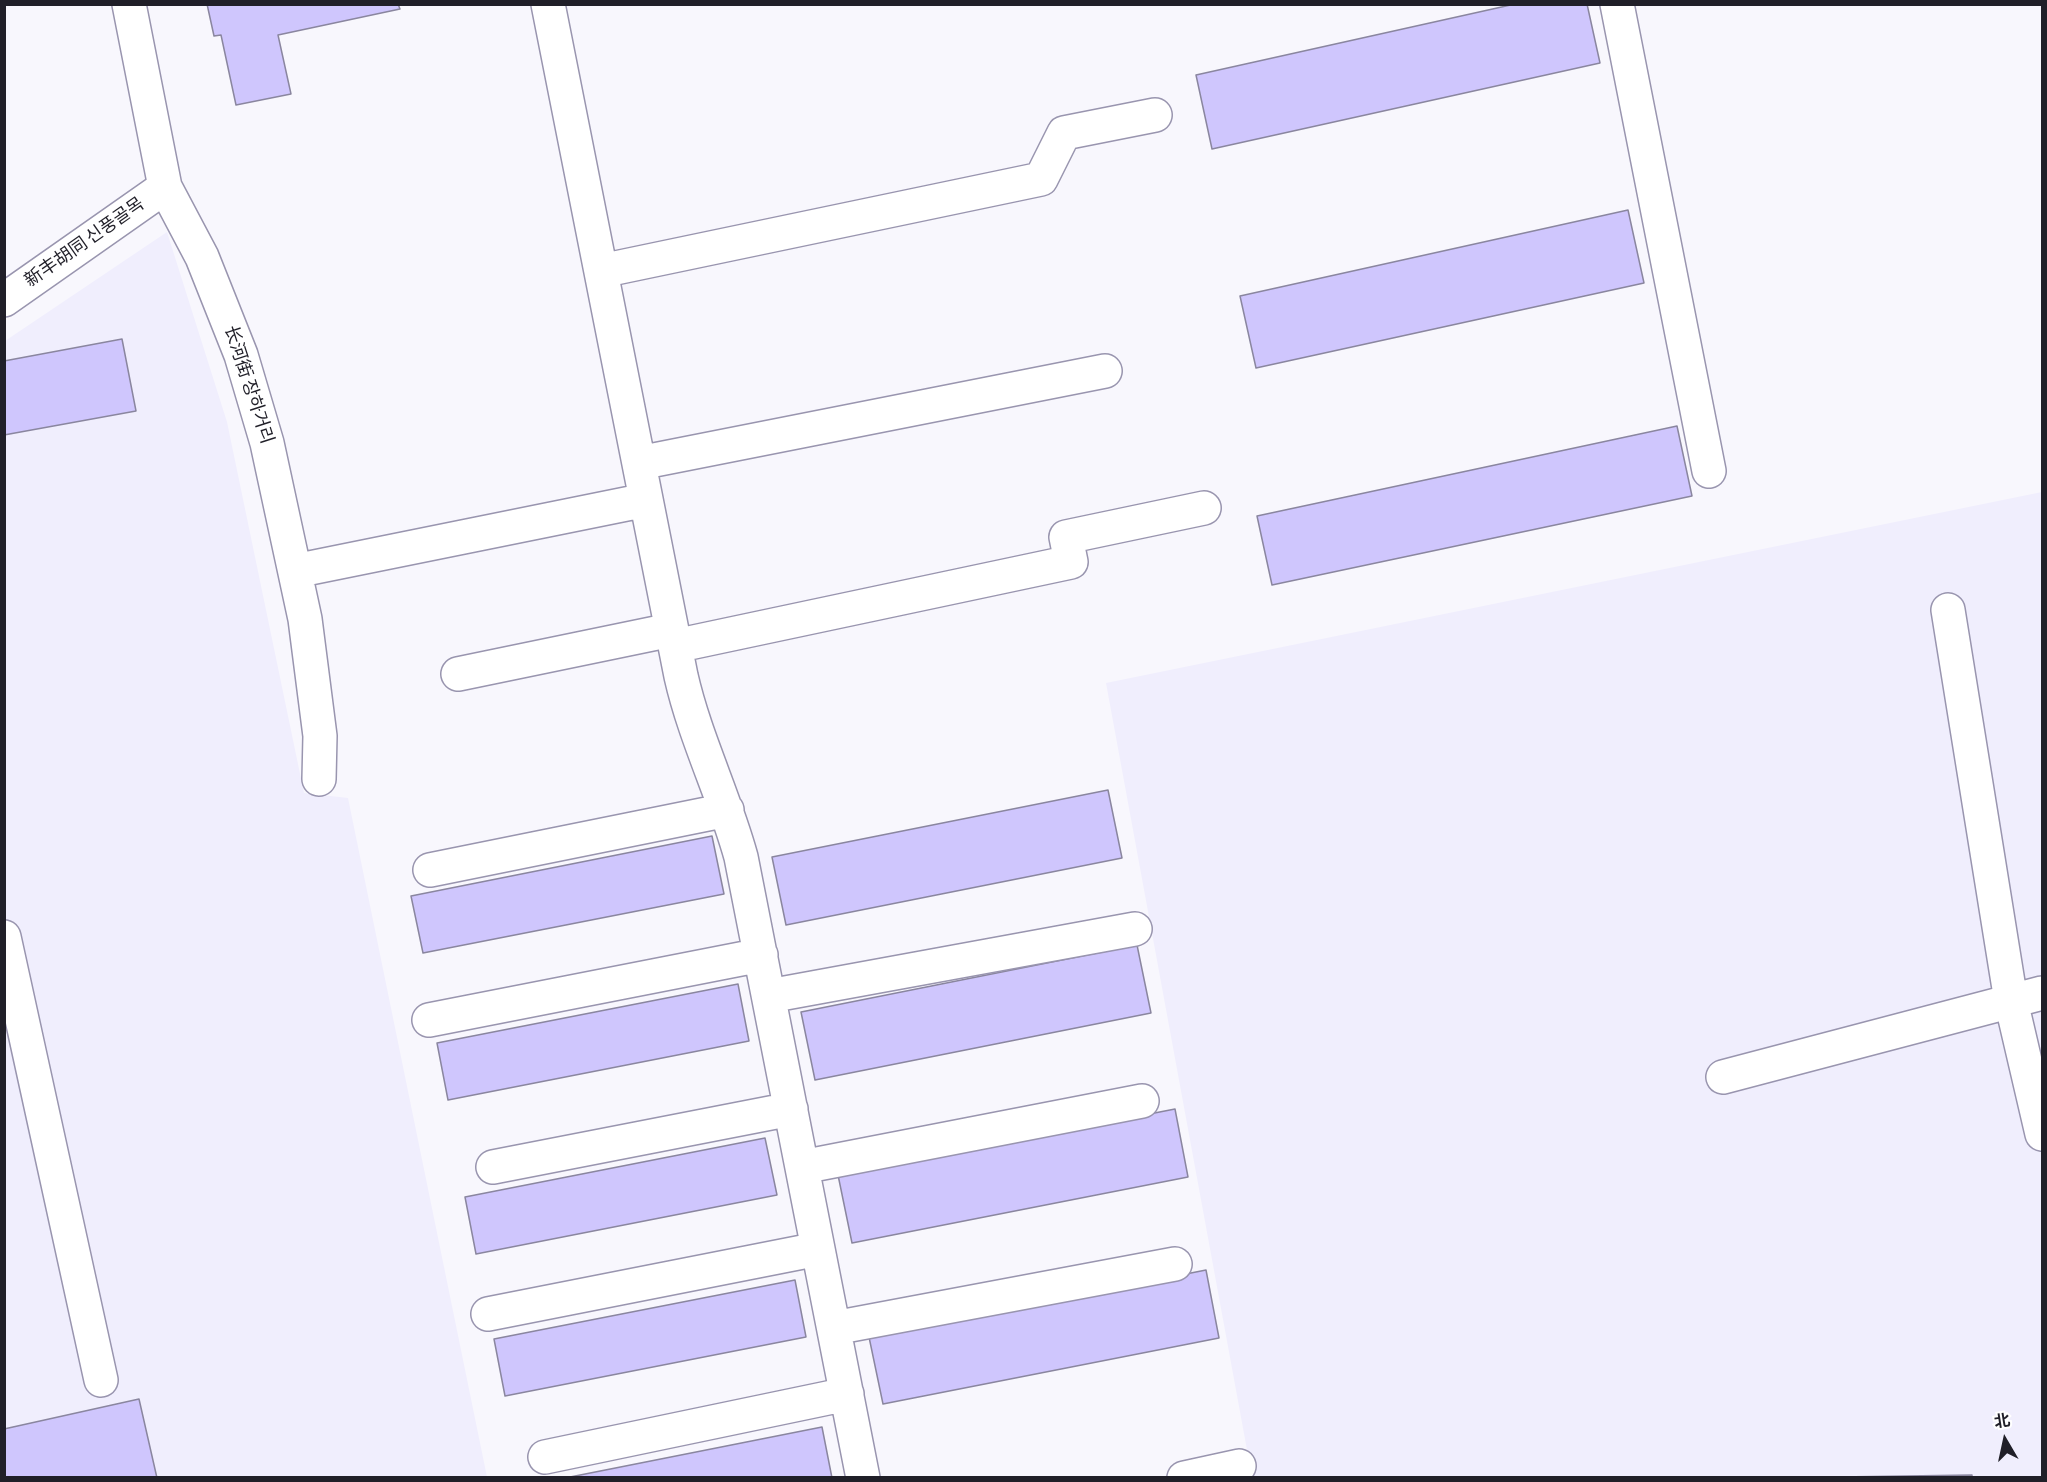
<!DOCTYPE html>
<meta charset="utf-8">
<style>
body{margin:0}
#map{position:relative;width:2047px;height:1482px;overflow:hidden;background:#f8f7fd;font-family:"Sofia Sans Condensed","Noto Sans SC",sans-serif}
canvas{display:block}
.frame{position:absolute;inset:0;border:6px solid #201f28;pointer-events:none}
.north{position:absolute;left:1975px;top:1410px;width:60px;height:60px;-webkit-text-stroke:4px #fff;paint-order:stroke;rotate:351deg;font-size:16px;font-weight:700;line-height:24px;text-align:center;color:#201f28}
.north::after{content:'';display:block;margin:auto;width:21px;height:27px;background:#201f28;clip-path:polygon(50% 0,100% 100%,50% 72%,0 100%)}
</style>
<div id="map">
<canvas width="2047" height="1482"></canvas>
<div class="frame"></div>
<div class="north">北</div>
</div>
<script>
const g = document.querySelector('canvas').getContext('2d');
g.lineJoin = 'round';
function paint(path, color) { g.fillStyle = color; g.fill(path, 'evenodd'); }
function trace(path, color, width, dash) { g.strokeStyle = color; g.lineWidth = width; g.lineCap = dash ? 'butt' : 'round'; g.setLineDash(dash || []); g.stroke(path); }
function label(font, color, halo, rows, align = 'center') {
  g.font = font + ' "Sofia Sans Condensed","Noto Sans SC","Noto Sans KR",sans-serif'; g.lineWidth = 4.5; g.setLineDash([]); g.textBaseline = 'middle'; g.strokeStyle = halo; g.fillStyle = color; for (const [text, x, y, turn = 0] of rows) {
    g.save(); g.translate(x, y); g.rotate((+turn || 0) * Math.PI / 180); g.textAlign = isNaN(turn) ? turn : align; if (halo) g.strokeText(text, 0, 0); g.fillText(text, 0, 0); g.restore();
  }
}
paint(new Path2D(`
 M 167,232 L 227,422 L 304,793 L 348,798 L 487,1477 L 5,1478 L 5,341 Z
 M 2042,492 L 2042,1477 L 1252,1477 L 1106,683 Z`), '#f0eefd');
const building = new Path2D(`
 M 207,4 L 398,4 L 400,9 L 278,35 L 291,94 L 236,105 L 221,35 L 214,36 Z
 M 1515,4 L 1587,4 L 1600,63 L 1212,149 L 1196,75 Z
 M 1628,210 L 1644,283 L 1256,368 L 1240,296 Z
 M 122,339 L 136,411 L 4,435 L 4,361 Z
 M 1677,426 L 1692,496 L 1272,585 L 1257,516 Z
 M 1108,790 L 1122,858 L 786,925 L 772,857 Z
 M 712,836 L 724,894 L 423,953 L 411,896 Z
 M 1137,945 L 1151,1013 L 815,1080 L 801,1012 Z
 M 738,984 L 749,1041 L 448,1100 L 437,1043 Z
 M 1175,1109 L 1188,1177 L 852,1243 L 838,1175 Z
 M 765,1138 L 777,1195 L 476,1254 L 465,1197 Z
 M 1206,1270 L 1219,1338 L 883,1404 L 869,1337 Z
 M 795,1280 L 806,1337 L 505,1396 L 494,1339 Z
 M 139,1399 L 157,1478 L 4,1478 L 4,1429 Z
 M 822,1427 L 832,1478 L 565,1478 Z
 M 1972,1475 L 1972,1478 L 1771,1478 Z`);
paint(building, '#cfc6fd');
trace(building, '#8a869f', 1.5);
const minor = new Path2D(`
 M 129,4 L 165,187 L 202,257 L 241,355 L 267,443 L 305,619 L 320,736 L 319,779
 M 548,4 L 681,676 C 695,738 724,795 741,857 L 863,1478
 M 1617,4 L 1709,471
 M 601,271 L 1041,179 L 1064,133 L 1155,115
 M 4,300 L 165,187
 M 639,463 L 1105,371
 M 295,571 L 646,500
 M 1948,610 L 2011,1001 L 2042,1134
 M 675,646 L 1071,562 L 1066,537 L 1204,508
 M 458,674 L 671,630
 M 430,870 L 727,810
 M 4,937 L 101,1380
 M 769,996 L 1135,929
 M 429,1020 L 761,955
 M 1723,1077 L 2042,993
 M 493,1167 L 791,1109
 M 802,1167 L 1142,1101
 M 488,1314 L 818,1249
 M 834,1328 L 1175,1264
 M 545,1457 L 847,1394
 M 1184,1478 L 1239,1466`);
trace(minor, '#9995af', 36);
trace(minor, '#fff', 33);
label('18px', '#201f28', '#fff', [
 ["新丰胡同 신풍골목",85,243,-35],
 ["长河街 장하거리",248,385,72]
]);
</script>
